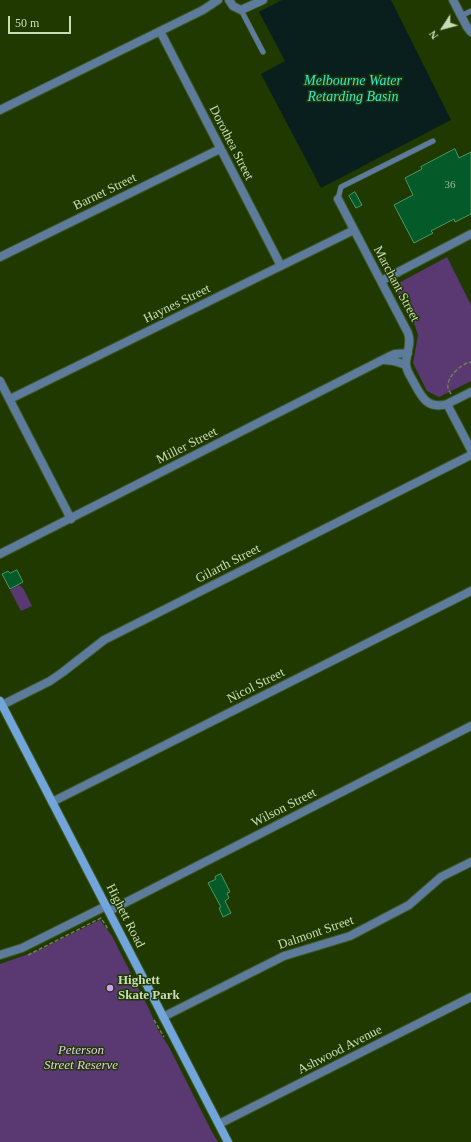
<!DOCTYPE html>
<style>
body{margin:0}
#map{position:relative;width:471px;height:1142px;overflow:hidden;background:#203900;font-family:"Times New Roman",serif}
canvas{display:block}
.north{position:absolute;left:423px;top:8px;width:40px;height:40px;-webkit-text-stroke:3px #203900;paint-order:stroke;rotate:234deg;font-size:11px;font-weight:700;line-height:16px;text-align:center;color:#c8ddb7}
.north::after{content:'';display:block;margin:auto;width:14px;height:18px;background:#c8ddb7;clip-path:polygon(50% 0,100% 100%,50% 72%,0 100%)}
.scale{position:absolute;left:8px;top:16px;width:63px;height:18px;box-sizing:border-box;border:2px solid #c8ddb7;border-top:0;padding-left:5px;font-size:12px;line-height:14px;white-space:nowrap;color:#c8ddb7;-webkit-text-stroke:3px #203900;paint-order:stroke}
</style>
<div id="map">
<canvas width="471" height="1142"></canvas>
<div class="north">N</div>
<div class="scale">50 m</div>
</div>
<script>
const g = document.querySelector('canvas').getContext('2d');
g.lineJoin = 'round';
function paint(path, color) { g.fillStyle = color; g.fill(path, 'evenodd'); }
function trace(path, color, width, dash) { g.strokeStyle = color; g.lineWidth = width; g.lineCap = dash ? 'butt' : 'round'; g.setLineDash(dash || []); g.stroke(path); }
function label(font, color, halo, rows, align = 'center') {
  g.font = font + ' "Times New Roman",serif'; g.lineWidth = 3; g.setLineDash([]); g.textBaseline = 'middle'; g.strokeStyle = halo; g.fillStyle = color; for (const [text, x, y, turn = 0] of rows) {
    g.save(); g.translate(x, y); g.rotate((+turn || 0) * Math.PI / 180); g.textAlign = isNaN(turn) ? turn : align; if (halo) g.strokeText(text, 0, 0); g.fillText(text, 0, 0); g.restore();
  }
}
paint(new Path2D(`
 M 447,257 L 471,305 L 471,381 L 439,397 L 427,391 L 413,363 L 418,335 L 415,326 L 395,289 L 397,284 Z
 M 19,585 L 23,588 L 32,606 L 21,611 L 10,590 Z
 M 100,920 L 112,936 L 150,1011 L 158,1030 L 169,1047 L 212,1132 L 218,1142 L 0,1142 L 0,964 L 37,951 Z`), '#5a3871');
paint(new Path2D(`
 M 282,0 L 391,0 L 451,120 L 321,188 L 261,74 L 285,61 L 259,12 Z`), '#081f1e');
const building = new Path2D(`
 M 455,149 L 459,158 L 471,152 L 471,214 L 455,222 L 454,219 L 431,231 L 433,233 L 414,243 L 394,205 L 413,195 L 405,178 L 422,169 L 421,167 Z
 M 355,192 L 362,205 L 356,208 L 349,196 Z
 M 17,570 L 23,582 L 10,589 L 2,574 L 8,571 L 10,573 Z
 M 221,874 L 230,892 L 227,893 L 229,898 L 225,901 L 231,913 L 223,917 L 219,908 L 221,907 L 208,883 L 216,879 L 215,877 Z`);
paint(building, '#045a29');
trace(building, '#4f9761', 1);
const lane = new Path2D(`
 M 241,10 L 263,52
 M 461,16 L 471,11
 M 338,199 L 341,187 L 433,141`);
const street = new Path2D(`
 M 229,0 L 233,6 L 241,10 L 263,0
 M 453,0 L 467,27 L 471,32
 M 160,31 L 281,266
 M 0,110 L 203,10 L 218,0
 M 338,199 L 408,333 C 412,344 406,353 406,364 C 406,370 410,376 413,381 C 421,396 427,410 447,404 L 471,450
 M 0,257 L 220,149
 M 381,281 L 471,234
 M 384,360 L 394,361 L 406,365
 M 0,381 L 71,519
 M 10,399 L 354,230
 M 447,404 L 471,392
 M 0,554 L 390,356 L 395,354 L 408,353
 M 2,705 L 50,681 L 63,672 L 104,640 L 471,455
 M 52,802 L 471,591
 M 109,911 L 471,726
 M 0,955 L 22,948 L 106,906
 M 163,1017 L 284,956 L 350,936 L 409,905 L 441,877 L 471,862
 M 219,1124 L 471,997`);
const secondary = new Path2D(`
 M 0,701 L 228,1142`);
trace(lane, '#3e5721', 6);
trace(street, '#3e5721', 10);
trace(secondary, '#3e5721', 10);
trace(new Path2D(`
 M 451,394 C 450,392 448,390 448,388 C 446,377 462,363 471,362
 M 28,955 L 101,918 L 108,929
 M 154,1020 L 164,1037`), '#6b8252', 1.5, [4, 2]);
trace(lane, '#5c7b9d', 5);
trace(street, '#5c7b9d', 8);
trace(secondary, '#72a5db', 8);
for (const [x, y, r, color] of [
 [110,988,4,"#d49cfb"]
]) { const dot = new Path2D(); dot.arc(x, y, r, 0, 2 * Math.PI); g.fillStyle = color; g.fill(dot); trace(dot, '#203900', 1.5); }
label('11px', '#97bc94', null, [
 ["36",450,185]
]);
label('13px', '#c8ddb7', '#203900', [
 ["Dorothea Street",231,143,63],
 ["Barnet Street",105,192,-26],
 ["Marchant Street",396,284,62],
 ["Haynes Street",177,304,-26],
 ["Miller Street",187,446,-27],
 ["Gilarth Street",228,564,-27],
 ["Nicol Street",256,686,-27],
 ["Wilson Street",284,808,-27],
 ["Highett Road",125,916,63],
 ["Dalmont Street",316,933,-19],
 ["Ashwood Avenue",340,1050,-27]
]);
label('bold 13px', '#c8ddb7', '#203900', [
 ["Highett",118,981],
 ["Skate Park",118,996]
], 'left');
label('italic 13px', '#e2c7f6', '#203900', [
 ["Peterson",81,1051],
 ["Street Reserve",81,1066]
]);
label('italic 14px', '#2ee7e0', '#203900', [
 ["Melbourne Water",353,81],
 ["Retarding Basin",353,97]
]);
</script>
